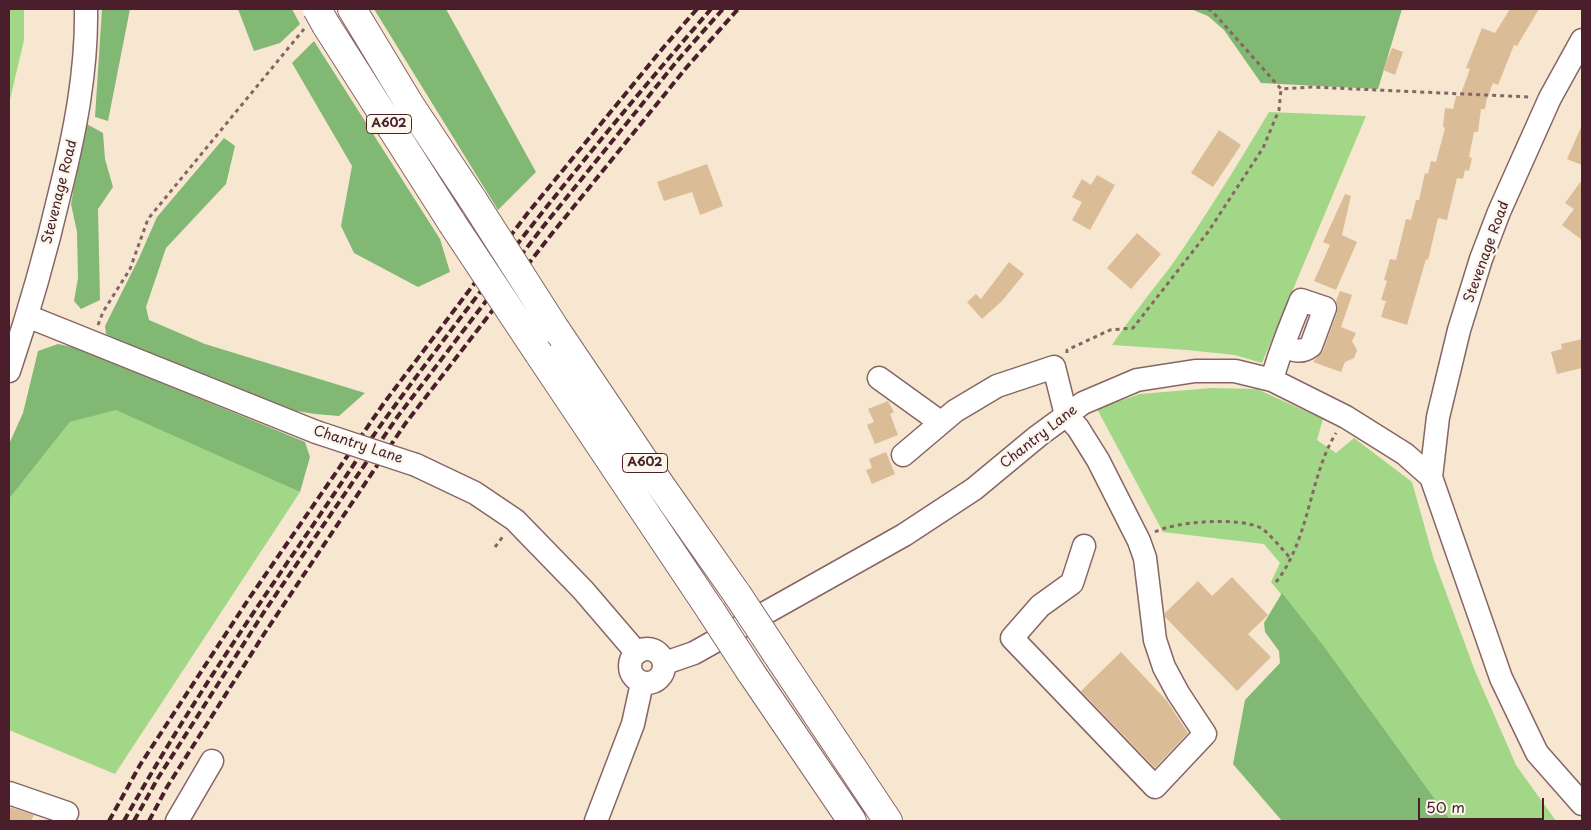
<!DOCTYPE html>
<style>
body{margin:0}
#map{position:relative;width:1591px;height:830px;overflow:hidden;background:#f7e7d1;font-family:"Playpen Sans",sans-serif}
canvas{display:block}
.frame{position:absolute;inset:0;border:10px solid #4a1f2b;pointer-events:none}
.scale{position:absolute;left:1418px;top:798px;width:126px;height:22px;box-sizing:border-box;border:2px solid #4a1f2b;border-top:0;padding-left:6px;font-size:15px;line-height:18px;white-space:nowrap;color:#4a1f2b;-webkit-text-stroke:4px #fbf7ec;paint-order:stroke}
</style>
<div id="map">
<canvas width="1591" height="830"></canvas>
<div class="frame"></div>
<div class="scale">50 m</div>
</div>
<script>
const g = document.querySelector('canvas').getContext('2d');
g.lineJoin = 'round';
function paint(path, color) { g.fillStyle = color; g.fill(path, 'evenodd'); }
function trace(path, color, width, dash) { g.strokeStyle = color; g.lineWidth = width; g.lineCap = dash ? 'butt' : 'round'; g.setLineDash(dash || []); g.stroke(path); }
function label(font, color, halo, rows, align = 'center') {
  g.font = font + ' "Playpen Sans",sans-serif'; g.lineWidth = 5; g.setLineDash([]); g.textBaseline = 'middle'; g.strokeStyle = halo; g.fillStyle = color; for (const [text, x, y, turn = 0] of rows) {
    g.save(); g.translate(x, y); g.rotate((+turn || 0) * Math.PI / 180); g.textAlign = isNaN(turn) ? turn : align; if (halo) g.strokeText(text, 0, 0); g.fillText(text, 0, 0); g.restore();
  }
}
paint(new Path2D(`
 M 9,9 L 24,9 L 24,40 L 9,104 Z
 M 1269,112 L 1366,116 L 1262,363 L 1235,355 L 1187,350 L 1112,345 C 1130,318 1151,292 1171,266 C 1206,216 1238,164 1269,112 Z
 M 1211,388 L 1257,389 L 1323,419 L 1317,440 L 1336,453 L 1354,438 L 1412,482 L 1434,560 L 1475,671 L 1516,765 L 1556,821 L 1451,821 L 1326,649 L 1271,582 L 1280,563 L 1264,544 L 1163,532 L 1097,409 L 1140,394 Z
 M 116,409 L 300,492 L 115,774 L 9,730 L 9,499 L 70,422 Z`), '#a2d787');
paint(new Path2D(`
 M 102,9 L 130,9 L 108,121 L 95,117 Z
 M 238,9 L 292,9 L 300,24 L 280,43 L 254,51 Z
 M 374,9 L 446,9 L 536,172 L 498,210 Z
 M 1191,9 L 1402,9 L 1378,89 L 1261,83 L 1224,30 L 1208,16 Z
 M 314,41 L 440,239 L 450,272 L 418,287 L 354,253 L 341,226 L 352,166 L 292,63 Z
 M 85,123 L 103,133 L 105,159 L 113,187 L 98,209 L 100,300 L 81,309 L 74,301 L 78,278 L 77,232 L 71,204 Z
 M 224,138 L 235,146 L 226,184 L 166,248 L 146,307 L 149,320 L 205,344 L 365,393 L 339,416 L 315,414 L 278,408 L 135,348 L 106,334 L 105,326 L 139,258 L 157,217 Z
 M 58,344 L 77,348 L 305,442 L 310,457 L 300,492 L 116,410 L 70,422 L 9,499 L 9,444 L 23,413 L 38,351 Z
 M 1282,593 L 1326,649 L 1451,821 L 1282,821 L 1233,764 L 1245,700 L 1280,663 L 1279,651 L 1265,632 L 1264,623 Z`), '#81b874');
paint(new Path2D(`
 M 1510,9 L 1539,9 L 1517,46 L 1514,45 L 1498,85 L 1493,83 L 1486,102 L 1485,109 L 1481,109 L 1478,132 L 1474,132 L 1469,157 L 1472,158 L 1469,171 L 1465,170 L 1463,179 L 1457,178 L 1447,220 L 1438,218 L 1428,260 L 1426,259 L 1407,325 L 1381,317 L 1386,301 L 1381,300 L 1387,281 L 1384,280 L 1390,259 L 1396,260 L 1406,219 L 1411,220 L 1416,200 L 1419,200 L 1425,173 L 1428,174 L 1431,161 L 1436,162 L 1445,128 L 1443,127 L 1445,108 L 1453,109 L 1456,96 L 1460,96 L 1470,69 L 1466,68 L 1482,28 L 1495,33 Z
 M 1392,48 L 1403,52 L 1395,75 L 1383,70 Z
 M 1582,125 L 1582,165 L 1567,159 Z
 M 1219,130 L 1241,145 L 1213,187 L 1191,173 Z
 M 707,164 L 723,206 L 700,215 L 692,192 L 664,201 L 657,182 Z
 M 1097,175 L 1115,185 L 1090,230 L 1072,220 L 1082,202 L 1072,197 L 1082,179 L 1091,185 Z
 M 1582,180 L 1582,240 L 1562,225 L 1574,209 L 1565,203 Z
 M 1345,194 L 1351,196 L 1342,235 L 1357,242 L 1336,290 L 1314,281 L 1330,245 L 1323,242 Z
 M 1137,233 L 1161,254 L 1131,289 L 1107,268 Z
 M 1009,262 L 1024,274 L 1002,301 L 982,319 L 967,302 L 976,294 L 981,299 Z
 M 1340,291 L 1352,295 L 1341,327 L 1356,333 L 1352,341 L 1357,350 L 1354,358 L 1345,362 L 1341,372 L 1313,362 L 1323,351 L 1337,313 L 1338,306 L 1336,301 Z
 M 1582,339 L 1582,368 L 1557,374 L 1551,352 L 1562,349 L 1561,344 Z
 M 888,401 L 894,412 L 890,414 L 898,435 L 875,444 L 867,425 L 874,422 L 868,409 Z
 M 886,452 L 895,474 L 872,484 L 866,470 L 872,468 L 869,459 Z
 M 1232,577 L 1268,615 L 1248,634 L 1271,657 L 1237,691 L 1165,617 L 1165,613 L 1198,581 L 1212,596 Z
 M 1121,652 L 1167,701 L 1188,733 L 1155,768 L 1081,691 Z
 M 9,807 L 34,815 L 31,821 L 9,821 Z`), '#dabc97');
const minor = new Path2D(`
 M 1582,40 L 1550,98 L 1499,212 L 1481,259 L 1459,330 L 1438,417 L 1431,477 L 1501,678 L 1537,753 L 1582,804
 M 27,316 L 316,432
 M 9,371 C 29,312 46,252 60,192 C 75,132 87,71 86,9
 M 879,378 L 940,422
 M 1272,380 C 1279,353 1290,327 1301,300 L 1325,308 L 1311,346 C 1301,354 1293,350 1283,346
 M 903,455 L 955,411 L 997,386 L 1054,367 L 1066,415 L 1078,428 L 1098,460 L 1139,541 L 1145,558 L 1155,640 L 1164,667 L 1178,693 L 1205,734 L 1155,787 L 1012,638 L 1040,606 L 1072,583 L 1084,546
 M 416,465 L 475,493 L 515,520 L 583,590 L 637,653
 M630 666a17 17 0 1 1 34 0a17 17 0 1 1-34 0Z
 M 665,663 L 694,653 L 904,535 L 974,489 L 1038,436 L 1083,403 L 1137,380 L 1195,371 L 1235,371 L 1272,380 L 1346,417 L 1405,454 L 1431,477
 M 9,793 L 67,813
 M 177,821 L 212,761
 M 596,821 L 633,724 L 642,683`);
const major = new Path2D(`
 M 352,9 L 410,105 L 473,200
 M 326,25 L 452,223
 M 556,330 L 659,483 L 737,594
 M 539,354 L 711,611
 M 776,653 L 888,821
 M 750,671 L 852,821`);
trace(minor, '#876565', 25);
trace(major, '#876565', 30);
trace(new Path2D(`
 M 1208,9 L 1212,11 L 1281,89 L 1311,87 L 1530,97
 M 98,325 L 103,312 L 130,269 L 148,219 L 304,29
 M 1067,353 L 1067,350 L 1110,330 L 1133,328 L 1208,232 L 1263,148 L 1279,110 L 1281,89
 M 1155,532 C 1176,521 1240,517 1261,528 C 1268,532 1284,551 1290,558
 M 495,547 L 504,535
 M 1276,582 C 1310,539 1309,477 1336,433`), '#876565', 3, [4, 4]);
trace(minor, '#fff', 22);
trace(major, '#fff', 28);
trace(new Path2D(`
 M 109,821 L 140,765 L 248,600 L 384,403 L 527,214 L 663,48 L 697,9
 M 124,821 C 180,720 246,623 311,528 C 338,489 363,449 391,411 C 492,273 599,138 711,9
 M 134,821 L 158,778 L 264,612 L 398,416 L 542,228 L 677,61 L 723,9
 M 149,821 L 167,787 L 264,634 L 405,424 L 550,236 L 686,68 L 738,9`), '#4a1f2b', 4, [8, 4]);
const minorBridge = new Path2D(`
 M 316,432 L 416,465`);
const majorBridge = new Path2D(`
 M 317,9 L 326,25
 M 473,200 L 556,330
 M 452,223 L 539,354
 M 737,594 L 776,653
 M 711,611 L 750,671`);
trace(minorBridge, '#876565', 25, []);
trace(majorBridge, '#876565', 30, []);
trace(minorBridge, '#fff', 22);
trace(majorBridge, '#fff', 28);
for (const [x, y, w] of [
 [389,124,45],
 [645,463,45]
]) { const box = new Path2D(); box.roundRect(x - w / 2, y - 9.5, w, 19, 4); g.fillStyle = '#fbf7ec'; g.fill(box); trace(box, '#4a1f2b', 1); }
label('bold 12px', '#4a1f2b', null, [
 ["A602",389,124],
 ["A602",645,463]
]);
label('14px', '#4a1f2b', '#fbf7ec', [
 ["Stevenage Road",60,192,-76],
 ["Stevenage Road",1487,252,-70],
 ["Chantry Lane",1039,437,-38],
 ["Chantry Lane",358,445,18]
]);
</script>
